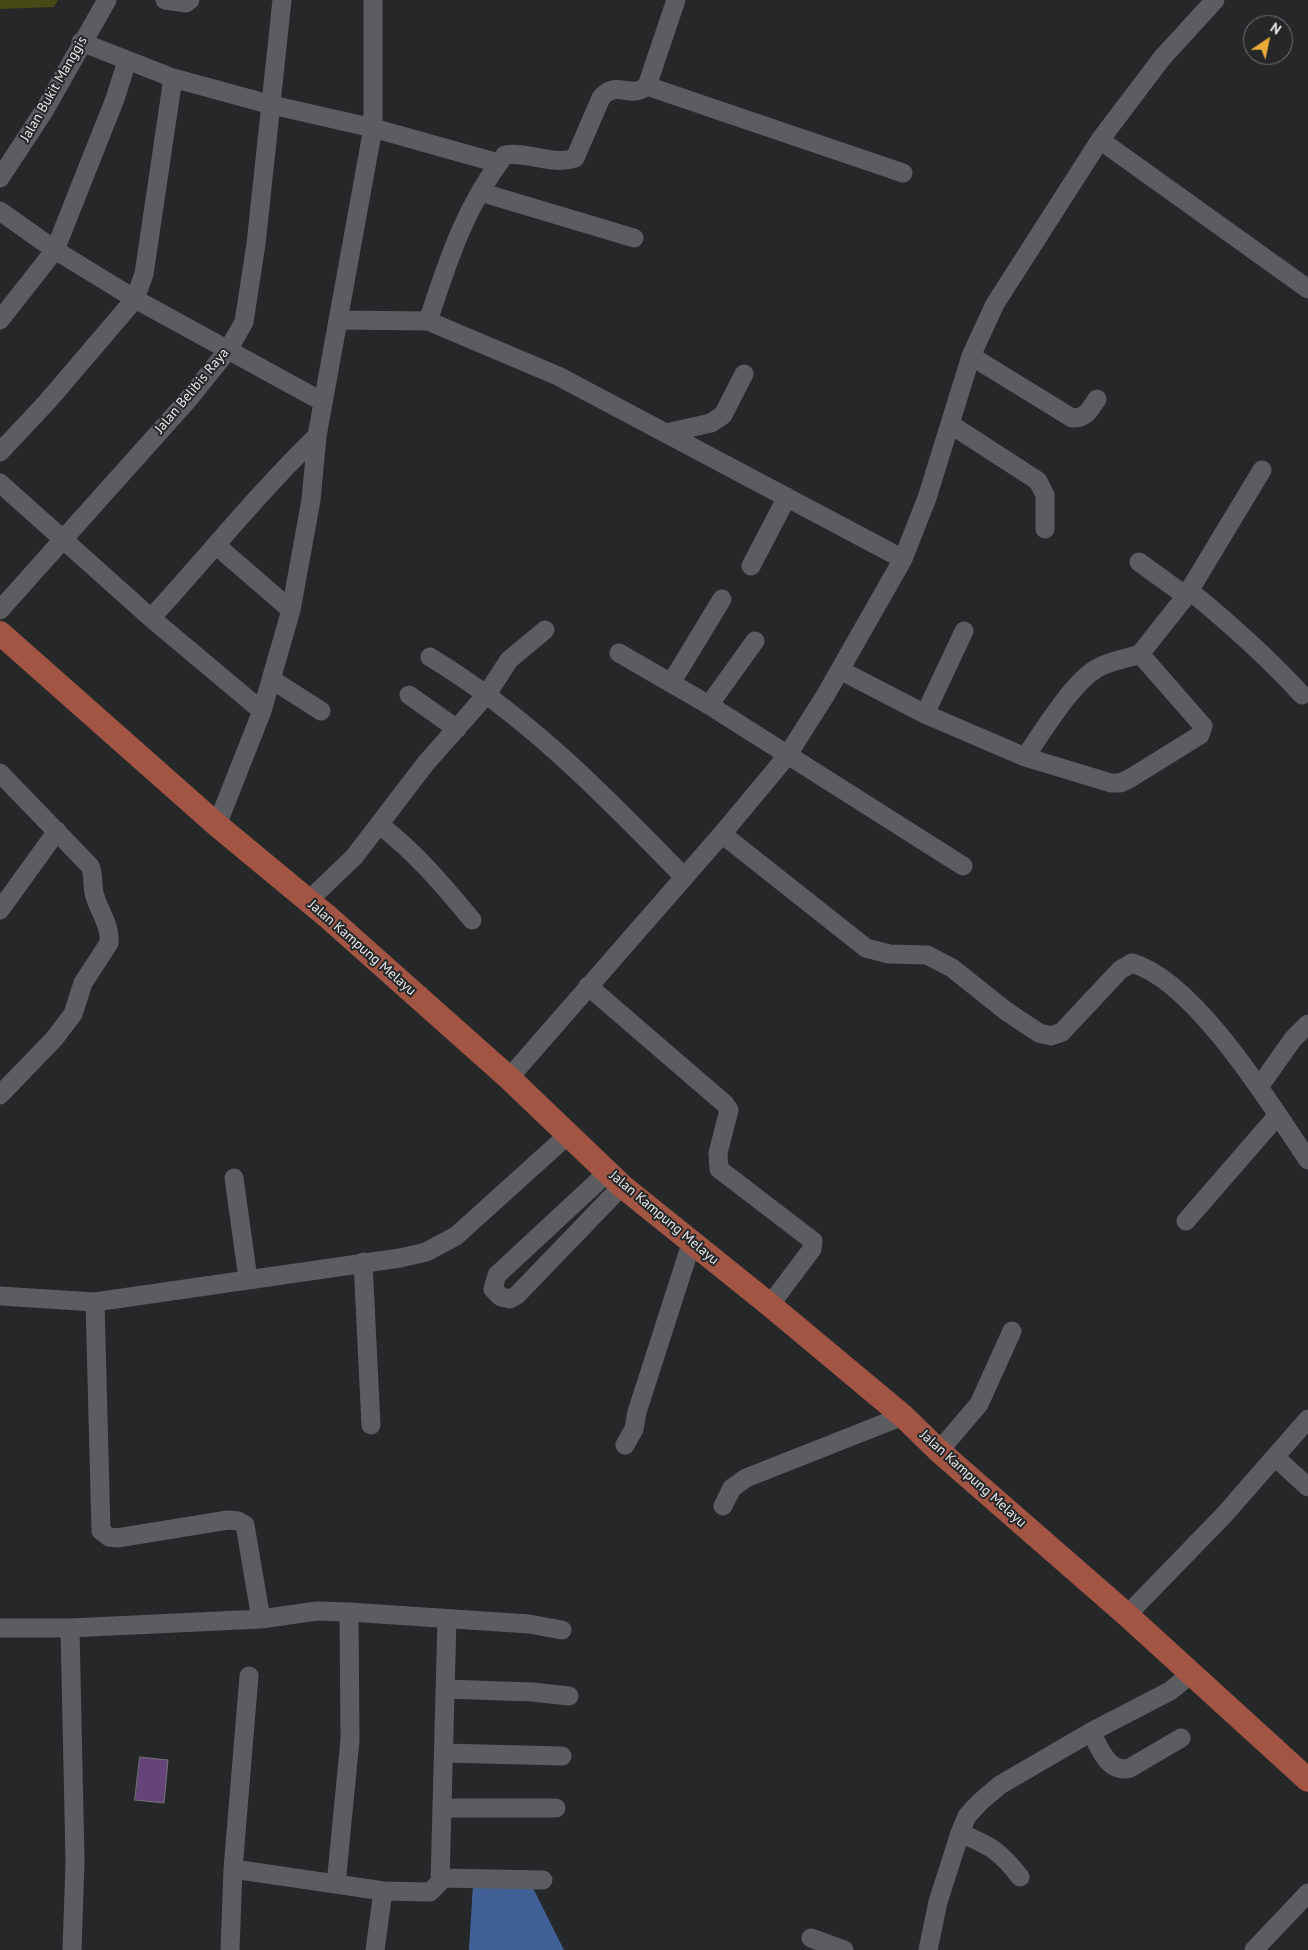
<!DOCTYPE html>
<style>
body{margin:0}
#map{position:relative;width:1308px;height:1950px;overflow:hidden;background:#252729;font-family:"PT Sans",sans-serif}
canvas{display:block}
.north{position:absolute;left:1243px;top:15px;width:50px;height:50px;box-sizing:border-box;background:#252729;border:1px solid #727476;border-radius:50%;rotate:34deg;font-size:14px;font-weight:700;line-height:20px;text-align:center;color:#e6e8e9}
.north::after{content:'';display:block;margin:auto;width:18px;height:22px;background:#eaaa39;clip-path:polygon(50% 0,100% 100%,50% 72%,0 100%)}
</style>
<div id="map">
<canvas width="1308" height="1950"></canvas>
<div class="north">N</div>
</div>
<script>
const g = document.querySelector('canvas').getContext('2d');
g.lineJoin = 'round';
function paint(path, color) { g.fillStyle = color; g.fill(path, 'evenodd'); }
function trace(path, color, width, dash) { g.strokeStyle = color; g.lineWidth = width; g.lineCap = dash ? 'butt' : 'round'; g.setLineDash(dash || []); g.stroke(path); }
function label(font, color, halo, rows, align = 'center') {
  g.font = font + ' "PT Sans",sans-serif'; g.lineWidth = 4; g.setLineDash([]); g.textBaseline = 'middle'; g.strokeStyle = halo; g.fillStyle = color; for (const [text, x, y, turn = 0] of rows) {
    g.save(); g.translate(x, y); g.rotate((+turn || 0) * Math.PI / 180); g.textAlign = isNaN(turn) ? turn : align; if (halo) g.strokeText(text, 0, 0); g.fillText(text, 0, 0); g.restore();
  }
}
paint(new Path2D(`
 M 0,0 L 58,0 L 54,7 L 0,9 Z`), '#454a16');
paint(new Path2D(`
 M 473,1884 L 531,1884 L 564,1950 L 469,1950 Z`), '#416196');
const building = new Path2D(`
 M 140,1757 L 168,1760 L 164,1803 L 135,1800 Z`);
paint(building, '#65447a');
trace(building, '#767477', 1);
trace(new Path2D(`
 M 165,0 L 186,3 L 190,0
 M 81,42 L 173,78 L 272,105 L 373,128 L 498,163
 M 647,86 L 903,173
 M 1100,140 L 1308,289
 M 0,178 L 44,111 L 107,0
 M 480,192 L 634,238
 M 0,211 L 55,250 L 135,299 L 323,402
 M 0,320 L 55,250 L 115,99 L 127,61
 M 339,320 L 428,321 L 558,376 L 903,559
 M 428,321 C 448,261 465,206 505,155 C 528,151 552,166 575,158 L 601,98 C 616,79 630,100 647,86 L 676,0
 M 971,356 L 1072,418 C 1086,419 1090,409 1097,399
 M 950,424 L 1038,481 L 1045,495 L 1045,529
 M 666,433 L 711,423 L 723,415 L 744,374
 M 0,452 L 47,402 L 135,299 L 144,274 L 173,78
 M 0,483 L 151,618 L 262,711
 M 217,546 L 291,610
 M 1139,562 L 1186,596
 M 751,566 L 787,497
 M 1189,590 C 1229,623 1267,656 1302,695
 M 0,610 L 187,401 L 228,350 L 244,322 L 256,244 L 282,0
 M 151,618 C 207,557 258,493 317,436
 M 619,653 L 709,705 L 963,866
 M 1140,654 L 1186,596 L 1262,470
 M 430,657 C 529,717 604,795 684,877
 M 840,670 L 925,714 L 1025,757 L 1111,783 L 1120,783 L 1129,779 L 1200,735 L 1203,726 L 1140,654 C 1126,659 1108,661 1096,669 C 1071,684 1042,733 1025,757
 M 271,679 L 321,711
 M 671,683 L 722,599
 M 409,695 L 457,729
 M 709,705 L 755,641
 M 925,714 L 964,631
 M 0,773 L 90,866 C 94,875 92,883 94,893 C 98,910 111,925 109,943 L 83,983 L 73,1014 L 54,1039 L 0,1095
 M 217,825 L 262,711 L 291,610 L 311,500 L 317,436 L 373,128 L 373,0
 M 380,825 C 416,853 443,885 472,920
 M 722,834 L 866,948 L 889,954 L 927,955 L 952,968 L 1006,1011 L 1039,1033 L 1051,1036 L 1062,1032 L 1120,970 L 1132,963 C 1195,981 1271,1105 1308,1160
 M 309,900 L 354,857 L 426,763 L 487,694 L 509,660 L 545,630
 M 0,910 L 57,831
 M 588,986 L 725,1104 L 729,1110 L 718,1153 L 719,1169 L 813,1241 L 812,1249 L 770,1305
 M 509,1078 L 722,834 L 787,756 L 825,696 L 903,559 L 927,498 L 971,356 L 995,304 L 1100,140 L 1162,58 L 1215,0
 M 1259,1087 L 1293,1039 L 1308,1024
 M 608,1172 L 497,1275 L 493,1289 L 501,1297 L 510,1299 L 517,1295 L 622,1186
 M 234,1178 L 248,1279
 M 1186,1221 L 1278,1115
 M 363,1262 L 371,1425
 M 0,1296 L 95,1302 L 400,1258 L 426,1252 L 456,1236 L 569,1134
 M 95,1302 L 101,1531 L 109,1537 L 117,1538 L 228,1520 L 238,1521 L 245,1525 L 261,1619
 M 625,1445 L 634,1429 L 637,1412 L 692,1241
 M 939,1451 L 979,1404 L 1012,1331
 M 1276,1458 L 1308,1487
 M 723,1506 L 732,1488 L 746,1478 L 903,1416
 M 349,1612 L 529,1624 L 562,1630
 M 1127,1615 L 1224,1515 L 1308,1419
 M 0,1628 L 70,1628 L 261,1619 L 317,1611 L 349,1612 L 350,1740 L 336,1884 L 383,1891 L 375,1950
 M 70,1628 L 75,1862 L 72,1950
 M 445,1689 L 532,1692 L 569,1696
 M 1091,1732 C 1100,1748 1108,1774 1130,1768 L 1181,1738
 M 444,1753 L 562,1756
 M 442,1808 L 556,1808
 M 960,1833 C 991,1846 1000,1851 1020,1877
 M 233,1869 L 249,1676
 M 441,1878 L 543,1880
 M 383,1891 L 430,1892 L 440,1882 L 447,1619
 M 811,1938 L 844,1950
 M 230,1950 L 233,1869 L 336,1884
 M 928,1950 L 938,1902 L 960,1833 L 967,1816 L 980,1802 L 1000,1785 L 1091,1732 L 1170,1691 L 1190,1675
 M 1254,1950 L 1308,1893`), '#5b5d60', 19);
trace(new Path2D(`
 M 0,633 L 217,825 L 328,917 L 509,1078 L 622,1186 L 770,1305 L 903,1416 L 939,1451 L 1127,1615 L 1308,1780`), '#a35544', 24);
label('14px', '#e6e8e9', '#252729', [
 ["Jalan Bukit Manggis",54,89,-60],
 ["Jalan Belibis Raya",192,391,-50],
 ["Jalan Kampung Melayu",362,948,41],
 ["Jalan Kampung Melayu",664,1218,40],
 ["Jalan Kampung Melayu",973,1479,42]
]);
</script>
